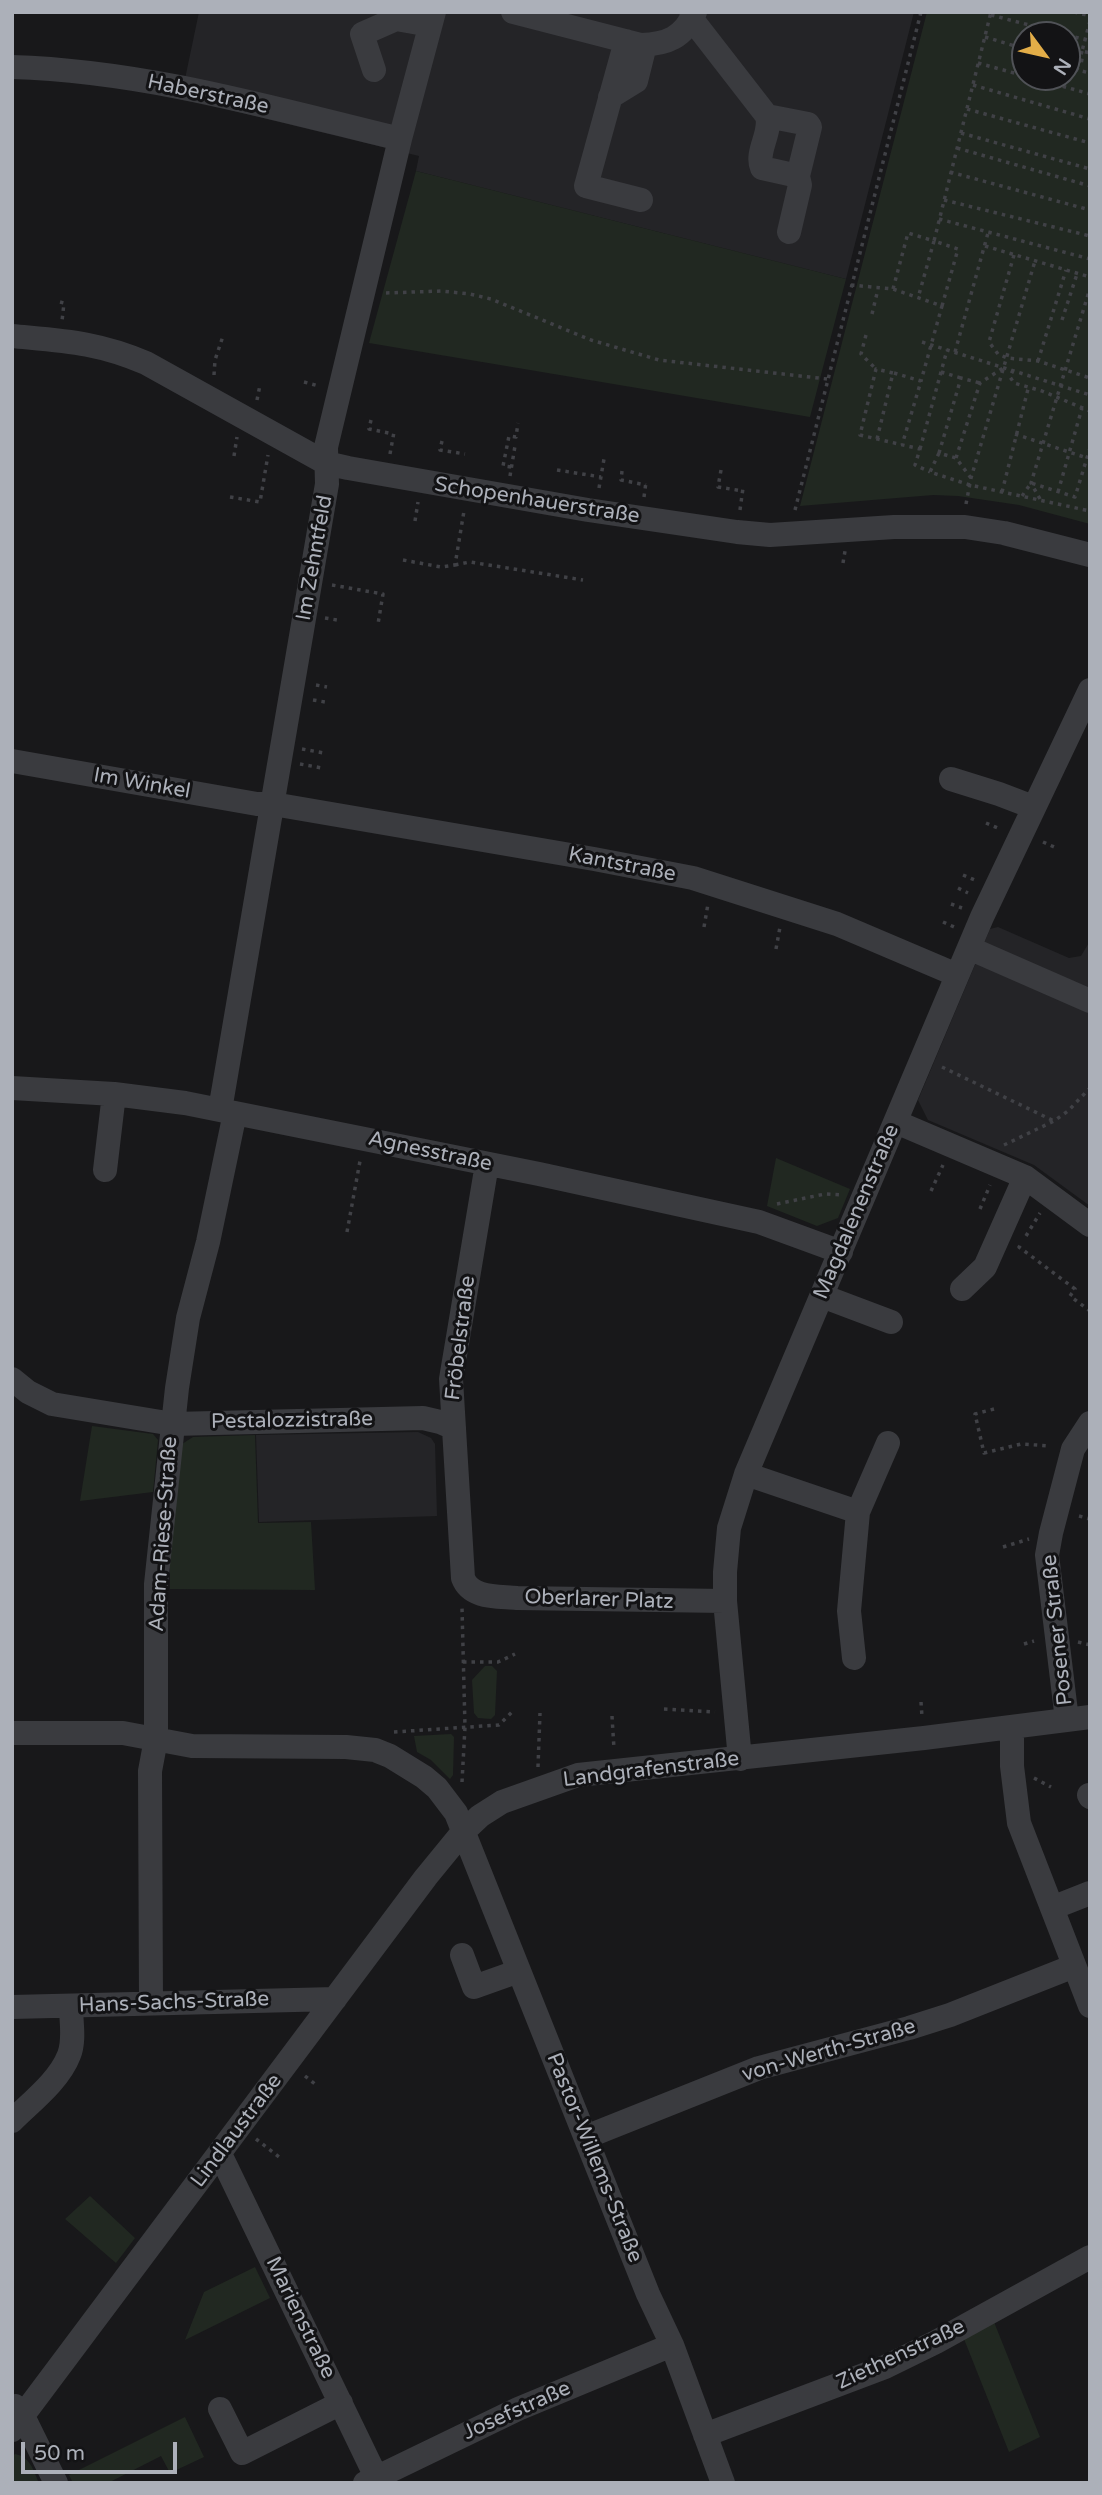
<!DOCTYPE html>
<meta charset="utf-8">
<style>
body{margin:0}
#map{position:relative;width:1102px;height:2495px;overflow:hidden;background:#18181a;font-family:"Varela Round",sans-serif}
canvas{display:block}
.frame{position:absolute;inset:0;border:14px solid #acb0b9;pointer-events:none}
.north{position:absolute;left:1011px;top:21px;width:70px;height:70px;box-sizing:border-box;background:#131315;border:2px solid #505257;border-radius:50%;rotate:123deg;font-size:19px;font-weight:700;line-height:28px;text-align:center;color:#acb0b9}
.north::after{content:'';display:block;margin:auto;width:24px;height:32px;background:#e2ad48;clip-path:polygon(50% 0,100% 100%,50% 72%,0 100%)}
.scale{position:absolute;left:21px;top:2442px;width:156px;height:32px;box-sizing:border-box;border:4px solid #acb0b9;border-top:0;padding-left:9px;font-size:21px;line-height:24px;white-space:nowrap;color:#acb0b9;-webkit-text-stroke:5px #131315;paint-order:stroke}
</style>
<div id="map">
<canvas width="1102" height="2495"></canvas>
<div class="frame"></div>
<div class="north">N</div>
<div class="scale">50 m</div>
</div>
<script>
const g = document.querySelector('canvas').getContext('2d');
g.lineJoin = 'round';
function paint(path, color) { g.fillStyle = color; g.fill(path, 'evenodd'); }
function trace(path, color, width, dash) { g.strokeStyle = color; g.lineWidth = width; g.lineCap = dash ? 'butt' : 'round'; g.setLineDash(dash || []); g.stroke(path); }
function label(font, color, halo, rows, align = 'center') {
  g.font = font + ' "Varela Round",sans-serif'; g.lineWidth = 6; g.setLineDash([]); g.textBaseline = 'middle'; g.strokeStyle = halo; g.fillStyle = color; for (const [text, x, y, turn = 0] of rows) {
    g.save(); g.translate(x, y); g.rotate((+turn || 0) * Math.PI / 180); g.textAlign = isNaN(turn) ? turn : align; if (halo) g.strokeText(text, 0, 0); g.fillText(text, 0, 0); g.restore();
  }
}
paint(new Path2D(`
 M 199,12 L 914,12 L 846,279 L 416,171 L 419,156 L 181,98 Z
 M 998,927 L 1069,958 L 1081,956 L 1090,941 L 1090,1206 L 1034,1165 L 928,1120 L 918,1100 L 990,929 Z
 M 418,1432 L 431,1438 L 435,1444 L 437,1516 L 259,1522 L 256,1435 Z`), '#242427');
paint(new Path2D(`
 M 927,12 L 1090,12 L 1090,524 L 1019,505 L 958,496 L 933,495 L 800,506 ZM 1025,35 L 1067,35 L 1067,77 L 1025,77 Z
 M 416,171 L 846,279 L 810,417 L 369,343 Z
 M 776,1158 L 850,1189 L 838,1218 L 817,1226 L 767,1206 Z
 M 92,1426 L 153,1434 L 158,1440 L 153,1492 L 80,1501 Z
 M 255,1435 L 258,1523 L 311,1522 L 315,1590 L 170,1589 L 170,1558 L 182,1444 L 193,1437 Z
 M 485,1666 L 492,1666 L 497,1671 L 495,1715 L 491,1719 L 478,1718 L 474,1713 L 472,1680 Z
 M 451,1734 L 454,1737 L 453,1775 L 450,1779 L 431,1760 L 417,1752 L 414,1736 Z
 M 90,2196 L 135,2238 L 116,2263 L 65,2219 Z
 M 255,2267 L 270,2298 L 185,2340 L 204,2292 Z
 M 994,2322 L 1040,2437 L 1009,2452 L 964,2339 Z
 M 185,2417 L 204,2457 L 170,2473 L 161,2456 L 108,2483 L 73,2483 L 69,2475 Z
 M 15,2454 C 30,2457 33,2469 39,2483 L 12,2483 L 12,2457 Z`), '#212821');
trace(new Path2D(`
 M 1074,12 L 1090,16
 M 991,15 L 1067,35
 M 1090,21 L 1082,51 L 1090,53
 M 1067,35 L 1090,41
 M 985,37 L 1025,49
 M 1082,51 L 1077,70 L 1090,73
 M 1080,60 L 1090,62
 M 1067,61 L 1078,64
 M 978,63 L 1025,76
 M 1030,77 L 1090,94
 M 973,85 L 1090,119
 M 967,109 L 1090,143
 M 961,133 L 1090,169
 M 957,148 L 1090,186
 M 950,172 L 1090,210
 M 944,200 L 1090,236
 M 939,219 L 1090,259
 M 985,246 L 1090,277
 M 1014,255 L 989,342 L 998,354 L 1007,358 L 1038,361 L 1090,378
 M 851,285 L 893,289 L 942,306 L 921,381
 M 893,289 L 908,233 L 934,241 L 918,298
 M 386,293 L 441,291 L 470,294 L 491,299 L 591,340 L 659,360 L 827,379
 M 60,302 L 64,303 L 62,321
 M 942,306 L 958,249 L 934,241 L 991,12
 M 872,314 L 878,289
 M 1062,320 L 1077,274
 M 866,335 L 861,354 L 876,369
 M 922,342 L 1090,395
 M 955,352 L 988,233
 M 1038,361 L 1066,270
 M 1013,370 L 1010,377 L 1014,383 L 1042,391 L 1090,411
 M 941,372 L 961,378
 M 894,373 L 921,381 L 902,445
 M 214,375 L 215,360 L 223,336
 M 304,382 L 319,386
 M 257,400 L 260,385
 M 371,420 L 369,429 L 393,434
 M 1015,434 L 1087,458
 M 877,439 L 893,373 L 876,369 L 860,435 L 920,449 L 915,465 L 930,472
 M 442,441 L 440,450 L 465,454
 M 920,449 L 947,350
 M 939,453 L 930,472 L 970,485 L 1090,511
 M 390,454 L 394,432
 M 234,456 L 237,437
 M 956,458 L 980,383 L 1003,368
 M 511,467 L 503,466 L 509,436 L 516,437 L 518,423
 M 557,470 L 601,477
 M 721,470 L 718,487 L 743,491
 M 622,471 L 621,480 L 646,485
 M 510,476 L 515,446 L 517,446
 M 971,478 L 956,458 L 939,453 L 961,378 L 980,383
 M 599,488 L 604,459 L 601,459
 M 1002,492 L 1028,389
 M 1058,492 L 1082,408
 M 1022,496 L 1031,483 L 1075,497 L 1090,448
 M 230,497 L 260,502 L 268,455
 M 644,497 L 646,482
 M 1040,499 L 1031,483 L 1090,288
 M 966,504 L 971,478 L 1035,261
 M 740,510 L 743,488
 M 795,510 L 921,12
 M 415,521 L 418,502
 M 403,560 L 441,567 L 455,565 L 464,511
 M 843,563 L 845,551
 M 455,565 L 470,562 L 583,580
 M 332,585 L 383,594 L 378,624
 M 325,618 L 337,620
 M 316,685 L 327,687
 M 313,700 L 325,702
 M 302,749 L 324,753
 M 300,764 L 322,768
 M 986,823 L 1000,829
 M 1043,842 L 1054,847
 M 963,875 L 977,881
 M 958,888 L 968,893
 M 951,904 L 962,908
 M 943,922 L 954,927
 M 704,927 L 708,904
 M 776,949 L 780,927
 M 942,1067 L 1054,1121
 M 1004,1145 L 1054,1121 L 1068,1111 L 1089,1089
 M 931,1191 L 943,1165
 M 777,1204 L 825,1194 L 842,1195
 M 980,1209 L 990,1185
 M 347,1232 L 360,1161
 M 1026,1236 L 1040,1213
 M 1020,1246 L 1019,1247 L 1075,1289 L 1070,1296 L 1090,1311
 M 994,1409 L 975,1414 L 984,1453 L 1021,1444 L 1050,1446
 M 1079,1516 L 1090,1519
 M 1003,1547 L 1029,1539
 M 1078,1642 L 1090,1645
 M 1024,1644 L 1034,1641
 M 463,1662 L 498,1662 L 515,1654
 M 921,1702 L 922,1717
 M 664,1709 L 715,1712
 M 612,1716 L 614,1749
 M 394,1732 L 499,1725 L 512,1712
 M 538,1767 L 540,1713
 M 1034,1778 L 1051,1787
 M 462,1782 L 465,1727 L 462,1608
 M 305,2076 L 315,2084
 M 256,2139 L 279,2157`), '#404146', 3.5, [3.5, 5]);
trace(new Path2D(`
 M 513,12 L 641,45 C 667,44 683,38 695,12
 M 691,18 L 767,116 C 772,133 755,152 762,168 L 798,176 L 800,185 L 789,232
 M 626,41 L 586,186 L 641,200
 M 12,67 C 145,71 272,108 400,139
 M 374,70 L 362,34 L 396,19 L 430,25
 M 610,97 L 636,81 L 645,45
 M 767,116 L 808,124 L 810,127 L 798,176
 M 12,336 C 64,341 97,342 146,363 L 326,463 L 348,468 L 588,510 L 737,532 L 770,535 L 894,527 L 965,527 L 1004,533 L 1090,555
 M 12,761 L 257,804 L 273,804 L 594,859 L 693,878 L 837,924 L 957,975
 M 951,779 L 999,794 L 1033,807
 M 969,948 L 1090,1001
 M 12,1088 L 114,1094 L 185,1103 L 539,1174 L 759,1222 L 841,1252
 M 220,1110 L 327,484 L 326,447 L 400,139 L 434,12
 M 896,1122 L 1025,1177 L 1090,1225
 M 487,1164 L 451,1379 L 463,1578 C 471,1599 498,1596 517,1598 L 725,1601
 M 105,1170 L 114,1094
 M 962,1289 L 985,1267 L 1025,1177
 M 822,1296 L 891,1322
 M 12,1379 L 28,1392 L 52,1404 L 173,1424 L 423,1418 L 440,1422 L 454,1428
 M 746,1474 L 858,1512 L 849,1611 L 854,1658
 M 858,1512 L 888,1443
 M 1067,1720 L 1047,1555 L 1051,1533 L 1073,1449 L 1090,1423
 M 1012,1728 L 1012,1766 L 1019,1823 L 1090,2006
 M 12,1733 L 123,1733 L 192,1746 L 346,1747 L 375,1750 L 390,1756 L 424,1777 L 437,1788 L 456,1813 L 648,2294 L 672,2345 L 723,2483
 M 740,1759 L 725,1601 L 725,1572 L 729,1528 L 746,1474 L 982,917 L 1090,690
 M 1089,1795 L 1090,1797
 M 1052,1908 L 1090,1893
 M 462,1955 L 474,1987 L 519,1971
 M 151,2002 L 150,1771 L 156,1739 L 156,1584 L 177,1388 L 188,1318 L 208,1242 L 235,1113
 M 12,2007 L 335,1999
 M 12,2121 C 31,2102 59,2081 69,2055 C 75,2040 71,2022 71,2006
 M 586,2137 L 759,2068 L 909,2028 L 950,2015 L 1074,1966
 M 220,2154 L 379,2483
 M 15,2406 L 23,2416 L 56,2483
 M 220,2409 L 242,2453 L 341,2403
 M 12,2430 L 426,1877 L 462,1833 L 480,1816 L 502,1802 L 578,1775 L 924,1738 L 1090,1717
 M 705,2435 L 885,2367 L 936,2342 L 1090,2257
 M 365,2483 L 518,2409 L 672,2345`), '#3a3b3f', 24);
label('21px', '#acb0b9', '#131315', [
 ["Haberstraße",208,95,12],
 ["Schopenhauerstraße",537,501,9],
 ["Im Zehntfeld",315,558,-80],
 ["Im Winkel",142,784,10],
 ["Kantstraße",622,865,11],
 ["Agnesstraße",430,1152,12],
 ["Magdalenenstraße",857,1212,-67],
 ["Fröbelstraße",461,1338,-83],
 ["Pestalozzistraße",292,1421,-1],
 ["Adam-Riese-Straße",164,1534,-86],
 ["Oberlarer Platz",599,1600,2],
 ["Posener Straße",1058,1630,-96],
 ["Landgrafenstraße",651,1770,-7],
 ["Hans-Sachs-Straße",174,2003,-2],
 ["von-Werth-Straße",829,2051,-16],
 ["Lindlaustraße",237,2131,-53],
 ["Pastor-Willems-Straße",594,2158,68],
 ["Marienstraße",300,2318,64],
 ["Ziethenstraße",901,2355,-25],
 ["Josefstraße",517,2411,-24]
]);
</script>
